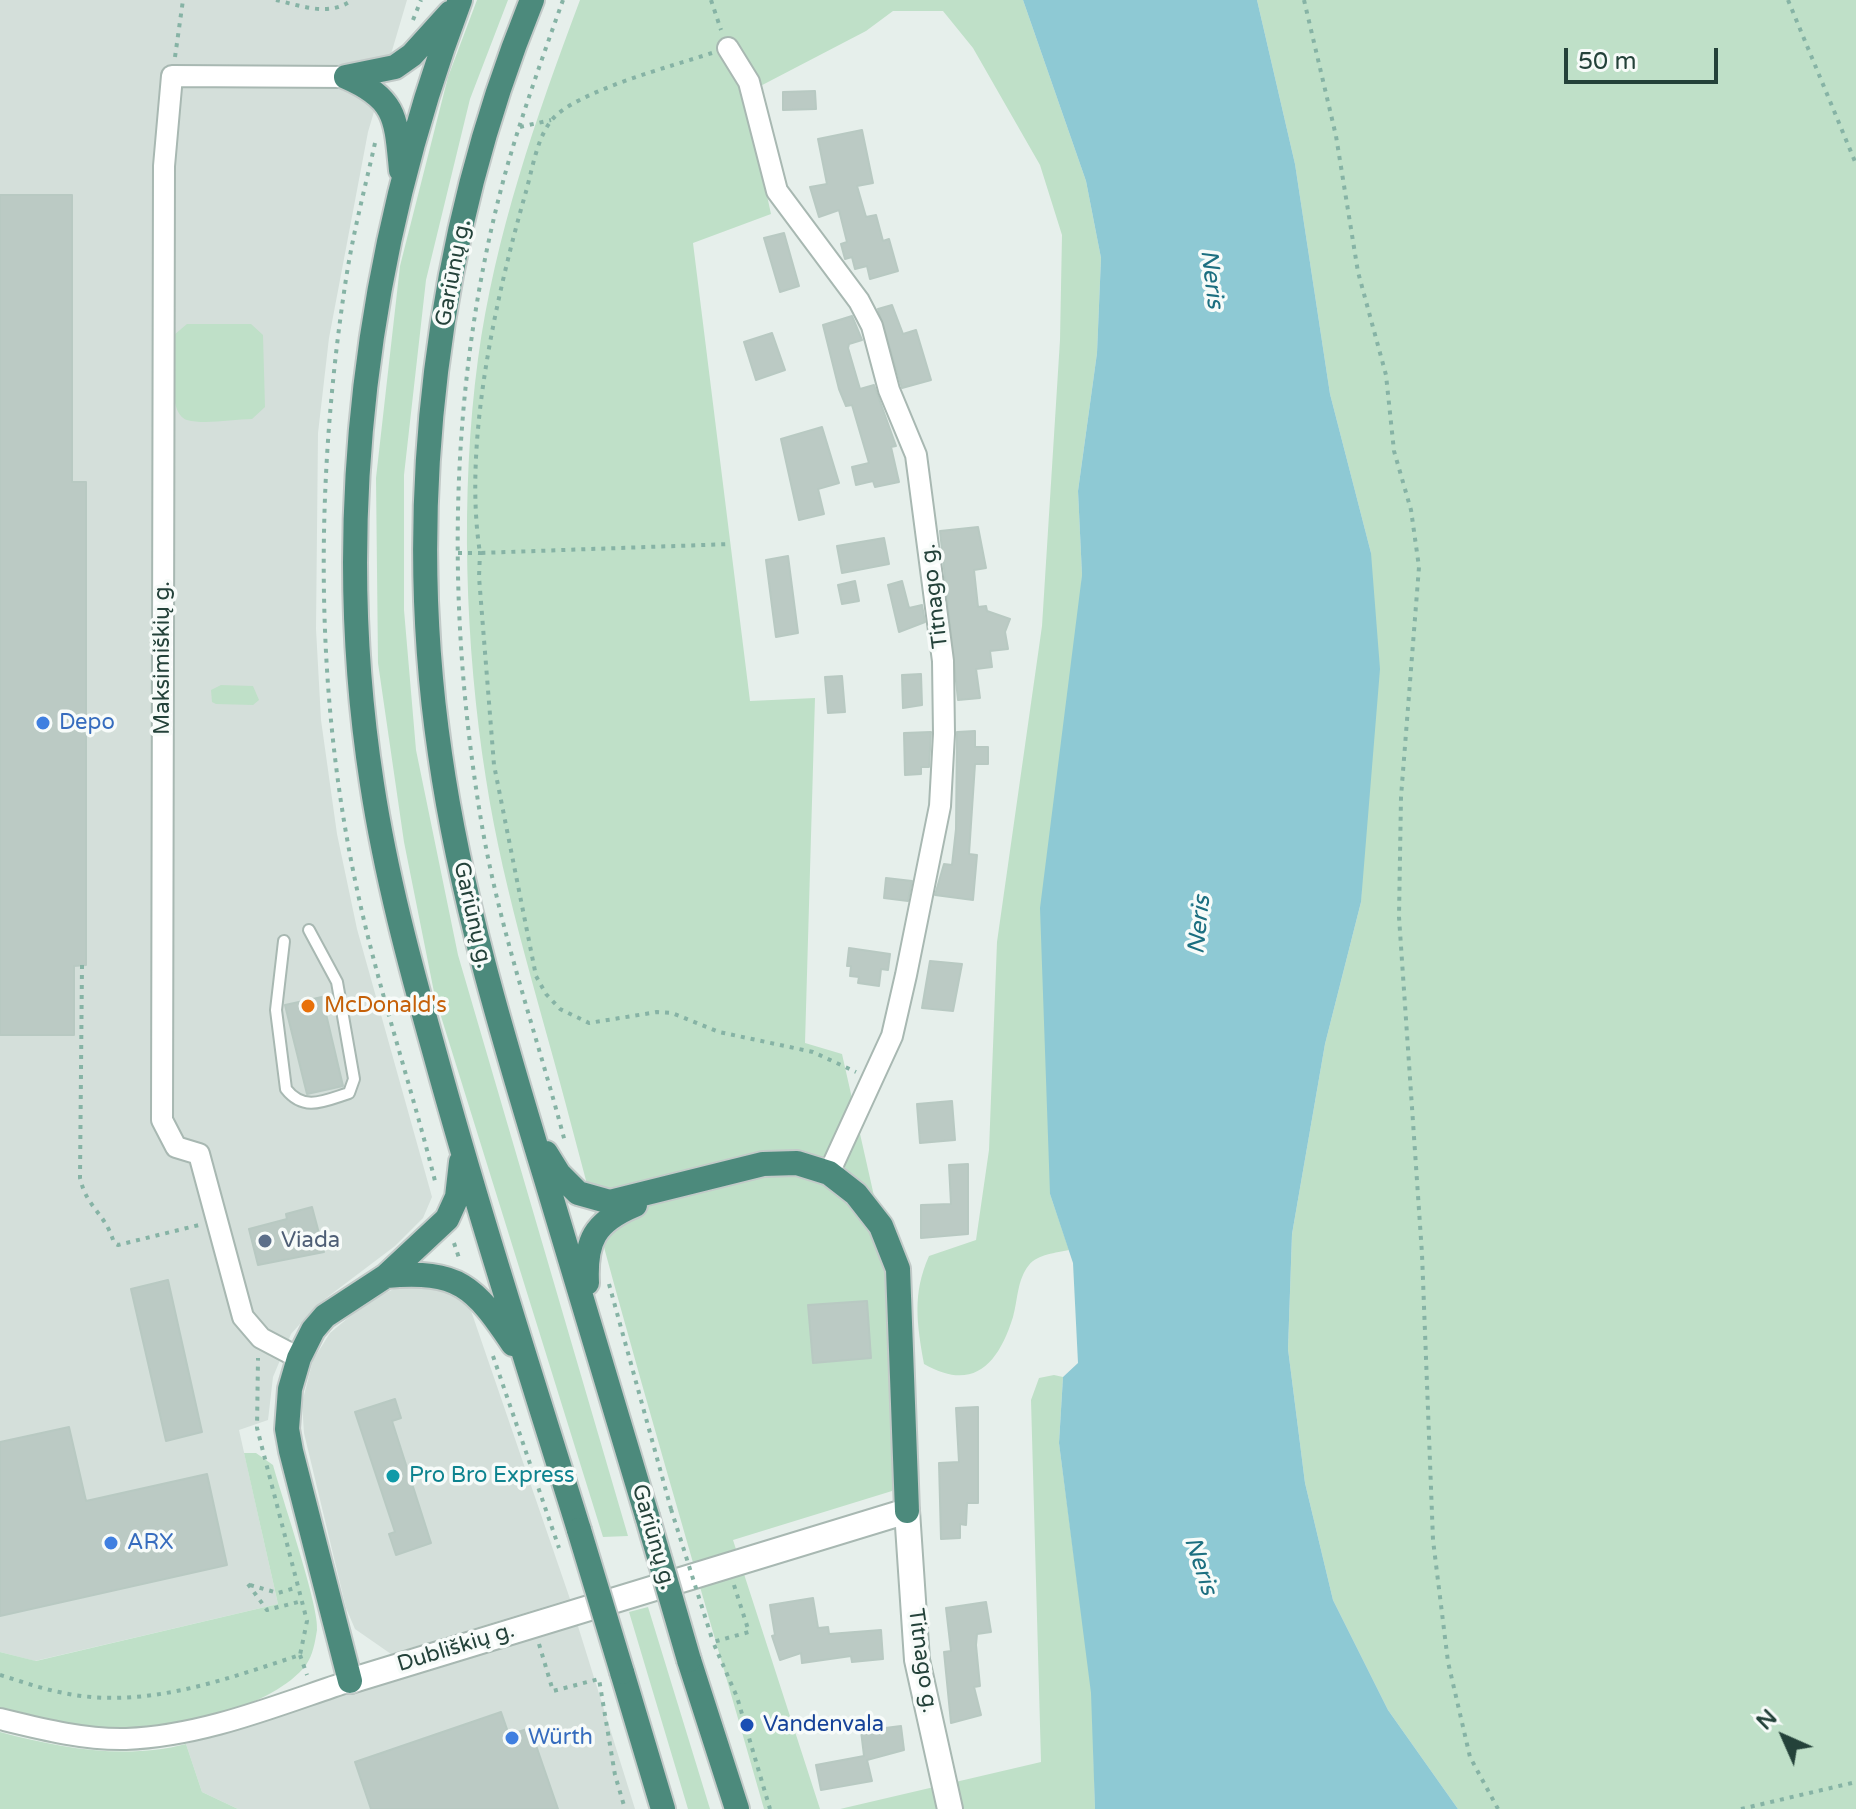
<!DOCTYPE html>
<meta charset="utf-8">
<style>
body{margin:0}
#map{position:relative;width:1856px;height:1809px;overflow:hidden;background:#e6efeb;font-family:"Varela Round",sans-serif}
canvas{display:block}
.north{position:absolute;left:1744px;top:1697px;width:80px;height:80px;-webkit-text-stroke:6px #f7fbf9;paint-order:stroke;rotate:315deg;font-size:22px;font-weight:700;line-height:32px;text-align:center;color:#24423a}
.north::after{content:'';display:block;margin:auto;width:28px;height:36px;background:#24423a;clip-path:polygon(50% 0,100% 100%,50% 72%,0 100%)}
.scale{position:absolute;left:1564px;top:48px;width:154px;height:36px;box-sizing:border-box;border:4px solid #24423a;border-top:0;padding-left:10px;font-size:24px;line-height:28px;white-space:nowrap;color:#24423a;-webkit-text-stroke:6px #f7fbf9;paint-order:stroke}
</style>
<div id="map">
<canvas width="1856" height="1809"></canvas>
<div class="north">N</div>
<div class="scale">50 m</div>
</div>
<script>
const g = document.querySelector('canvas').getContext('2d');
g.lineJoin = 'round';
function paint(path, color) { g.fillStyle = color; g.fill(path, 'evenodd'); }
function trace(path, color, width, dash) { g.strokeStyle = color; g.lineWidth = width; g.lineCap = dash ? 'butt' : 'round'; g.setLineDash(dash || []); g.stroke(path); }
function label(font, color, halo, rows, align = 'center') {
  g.font = font + ' "Varela Round",sans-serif'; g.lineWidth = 7; g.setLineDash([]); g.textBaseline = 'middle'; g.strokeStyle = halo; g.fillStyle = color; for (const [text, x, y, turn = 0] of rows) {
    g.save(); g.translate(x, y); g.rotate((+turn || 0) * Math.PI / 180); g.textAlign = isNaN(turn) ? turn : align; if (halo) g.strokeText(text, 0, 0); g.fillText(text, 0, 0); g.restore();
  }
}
paint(new Path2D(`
 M 0,0 L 407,0 L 368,132 L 329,338 L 318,433 L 316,629 L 321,720 L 337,834 L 357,929 L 432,1197 L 423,1218 L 395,1246 L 317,1305 L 291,1334 L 273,1377 L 268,1420 L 239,1430 L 278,1604 L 35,1661 L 0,1652 Z
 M 400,1286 L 433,1286 L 467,1299 L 570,1599 L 391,1654 L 355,1629 L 346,1608 L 304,1433 L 302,1403 L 313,1360 L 330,1333 L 367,1302 Z
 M 577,1623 L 635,1809 L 238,1809 L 202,1792 L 186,1744 Z`), '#d4dfda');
paint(new Path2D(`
 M 477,0 L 508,0 L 470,99 L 426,280 L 404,475 L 404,610 L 416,750 L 458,955 L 628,1536 L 603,1537 L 435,997 L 404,842 L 378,663 L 376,478 L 400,266 L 448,77 Z
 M 580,0 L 1023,0 L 1086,181 L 1101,258 L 1097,353 L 1078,491 L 1082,575 L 1050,1194 L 1069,1250 C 1056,1253 1038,1254 1029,1265 C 1017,1280 1018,1299 1013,1317 C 998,1365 973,1392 924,1364 C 917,1324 912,1294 929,1256 L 976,1240 L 989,1150 L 997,942 L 1042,626 L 1060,340 L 1062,235 L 1040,165 L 973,48 L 943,11 L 893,11 L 866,31 L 745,94 L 771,214 L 693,243 L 750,701 L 815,698 L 805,1043 L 842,1054 L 888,1258 L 900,1475 L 892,1491 L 733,1540 L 820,1809 L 764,1809 C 699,1581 631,1354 571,1124 C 542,1011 504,896 486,779 C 465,646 460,493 478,359 C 495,235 536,117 580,0 Z
 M 1257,0 L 1856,0 L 1856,1809 L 1458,1809 L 1388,1710 L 1333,1600 L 1305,1483 L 1288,1349 L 1292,1234 L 1325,1044 L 1361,902 L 1371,553 L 1330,394 L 1295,164 Z
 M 187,324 L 251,324 L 263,335 L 265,407 L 252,419 C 233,419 205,425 187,420 C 166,413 174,354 174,335 Z
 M 221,685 L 253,686 L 259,700 L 253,705 L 216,704 L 212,702 L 211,690 Z
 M 1054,1375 L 1063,1377 L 1059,1443 L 1092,1693 L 1095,1809 L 840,1809 L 1041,1762 L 1031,1400 L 1039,1378 Z
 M 244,1453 L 256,1453 L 273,1465 C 281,1495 320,1608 317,1630 C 315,1642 313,1655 306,1665 C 270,1711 164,1732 108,1728 C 73,1726 33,1717 0,1707 L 0,1652 L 36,1661 L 278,1604 Z
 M 648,1607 L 710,1809 L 688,1809 L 629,1612 Z
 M 0,1732 C 59,1748 126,1760 186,1744 L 202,1792 L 238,1809 L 0,1809 Z`), '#bfe0c8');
paint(new Path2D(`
 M 1023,0 L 1257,0 L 1295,164 L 1330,394 L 1371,553 L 1380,669 L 1361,902 L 1325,1044 L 1292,1234 L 1288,1349 L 1305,1483 L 1333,1600 L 1388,1710 L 1458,1809 L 1095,1809 L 1091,1693 L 1059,1443 L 1063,1377 L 1078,1363 L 1073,1263 L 1050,1194 L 1040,908 L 1082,575 L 1078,491 L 1097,353 L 1101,258 L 1086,181 Z`), '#8ec9d4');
const building = new Path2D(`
 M 815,91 L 816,109 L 783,110 L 783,92 Z
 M 862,130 L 873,183 L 857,186 L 866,217 L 876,215 L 883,241 L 889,239 L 898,271 L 870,279 L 867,266 L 855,269 L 852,257 L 845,259 L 841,244 L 847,242 L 839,210 L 819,217 L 810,187 L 827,184 L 818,139 Z
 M 0,195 L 72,195 L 72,482 L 86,482 L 86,965 L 74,966 L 74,1035 L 0,1035 Z
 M 784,233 L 799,286 L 780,292 L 764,238 Z
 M 892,305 L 903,334 L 916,330 L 931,380 L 902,388 L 878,309 Z
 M 852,316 L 862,340 L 849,344 L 848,348 L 860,389 L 874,385 L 896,446 L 891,447 L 899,482 L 875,487 L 873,481 L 856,485 L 852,467 L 869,463 L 852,405 L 846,406 L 839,389 L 823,325 Z
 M 772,333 L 785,370 L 756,380 L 744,342 Z
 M 822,427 L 839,483 L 818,489 L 824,514 L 799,520 L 781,439 Z
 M 978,527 L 986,568 L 974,570 L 978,607 L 986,606 L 987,611 L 1010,619 L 1005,632 L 1008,649 L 990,651 L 992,667 L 976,669 L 980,698 L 958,700 L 940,531 Z
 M 884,538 L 889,564 L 842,573 L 837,546 Z
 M 788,556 L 798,633 L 776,637 L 766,560 Z
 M 855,581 L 859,601 L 842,604 L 838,585 Z
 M 902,581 L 909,608 L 922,605 L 925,622 L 899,632 L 888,585 Z
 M 921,674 L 922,705 L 903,708 L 902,675 Z
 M 842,676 L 845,712 L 828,713 L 825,677 Z
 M 975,731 L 975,747 L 988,747 L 988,764 L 975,764 L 969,854 L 977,855 L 973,900 L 935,895 L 944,864 L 952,865 L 956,829 L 957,732 Z
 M 931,732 L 929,767 L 921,767 L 921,774 L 905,775 L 904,733 Z
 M 886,878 L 912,881 L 908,901 L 884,898 Z
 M 849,948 L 890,954 L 888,970 L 881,969 L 879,986 L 858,983 L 859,977 L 850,976 L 851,966 L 847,966 Z
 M 930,961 L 962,964 L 953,1011 L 922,1008 Z
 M 322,997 L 343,1086 L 307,1094 L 285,1005 Z
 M 952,1101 L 955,1140 L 920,1143 L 917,1104 Z
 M 968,1164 L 968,1234 L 921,1238 L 921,1205 L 951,1204 L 949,1165 Z
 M 312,1207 L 324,1252 L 258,1265 L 249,1229 L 287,1219 L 286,1214 Z
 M 168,1280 L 202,1432 L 166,1441 L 131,1289 Z
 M 867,1301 L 871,1358 L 813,1363 L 808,1305 Z
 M 395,1399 L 401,1418 L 392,1421 L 431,1543 L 396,1555 L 389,1534 L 395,1532 L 355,1412 Z
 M 978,1407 L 978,1503 L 967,1503 L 966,1525 L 960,1524 L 960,1538 L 941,1539 L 939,1463 L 959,1462 L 956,1408 Z
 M 69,1427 L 86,1501 L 207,1474 L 227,1565 L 0,1616 L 0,1442 Z
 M 813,1598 L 818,1628 L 828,1627 L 829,1634 L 881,1630 L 883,1659 L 852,1662 L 851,1656 L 802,1663 L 801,1653 L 780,1660 L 772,1636 L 775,1635 L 770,1605 Z
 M 986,1602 L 991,1632 L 977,1634 L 976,1645 L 980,1686 L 974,1687 L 981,1715 L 951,1723 L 944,1652 L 951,1651 L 946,1608 Z
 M 501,1712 L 509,1735 L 530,1728 L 558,1809 L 371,1809 L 355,1762 Z
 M 901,1726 L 904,1750 L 867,1760 L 872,1781 L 821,1790 L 816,1765 L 864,1756 L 861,1731 Z`);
paint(building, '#bbcac4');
trace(building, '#b8c9c2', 2);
const service = new Path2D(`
 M 284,941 L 276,1010 L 286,1089 C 304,1112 324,1101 349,1093 L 354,1079 L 337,982 L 309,930`);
const minor = new Path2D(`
 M 728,48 L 749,82 L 777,191 L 859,301 L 872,326 L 889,390 L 916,455 L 943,661 L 944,734 L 940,806 L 906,975 L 892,1036 L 829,1173
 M 299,1358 L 261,1338 L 243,1317 L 199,1154 L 176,1147 L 162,1120 L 164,166 L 172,76 L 346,77
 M 0,1719 C 41,1729 84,1740 126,1739 C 204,1736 277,1705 350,1681`);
const tertiary = new Path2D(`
 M 350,1681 L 907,1511 L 917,1660 L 950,1809`);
const trunk = new Path2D(`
 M 460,0 C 366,249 331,520 372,784 C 386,876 410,965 435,1054 C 479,1214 530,1372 579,1530
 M 532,0 C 436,235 403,503 440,754 C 461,901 505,1044 548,1186 C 582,1296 615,1406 647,1516
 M 346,77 L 395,67 L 412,55 L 450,13
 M 346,77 C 397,99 396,119 401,170
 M 546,1153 L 559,1174 L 578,1193 L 610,1202 L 763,1164 L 797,1163 L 829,1173 L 856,1194 L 881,1226 L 898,1269 L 907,1511
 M 386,1276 C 459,1270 474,1286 513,1344
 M 587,1283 C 585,1241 594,1222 635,1205
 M 689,1660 L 737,1809
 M 622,1672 L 663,1809
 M 350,1681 L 291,1451 L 287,1429 L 290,1389 L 299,1358 L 313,1330 L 325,1316 L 386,1276 L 447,1219 L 457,1197 L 461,1162`);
trace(service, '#a8b8b2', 14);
trace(minor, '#a8b8b2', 24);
trace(tertiary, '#a8b8b2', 28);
trace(trunk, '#c2cac8', 28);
trace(new Path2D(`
 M 276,0 C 302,6 329,17 352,0
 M 563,0 C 544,53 525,106 509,160 C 448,373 445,603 481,820 C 499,929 537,1035 565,1142
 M 711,0 L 721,30
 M 1304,0 L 1336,136 L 1358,272 L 1386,375 L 1394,451 L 1411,510 L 1419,567 L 1401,797 L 1399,917 L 1422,1254 L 1433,1540 L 1448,1662 L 1470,1757 L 1498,1809
 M 1788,0 L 1856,164
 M 413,20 L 421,0
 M 712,53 C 676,65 572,92 551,121 C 536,140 532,172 525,195 C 495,301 463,445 480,553 L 731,544
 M 175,57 L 183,0
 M 520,127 L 551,120
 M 375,143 C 365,188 353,233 346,279 C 315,481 314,694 358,894 C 379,991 411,1085 435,1181
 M 458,553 L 480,553 L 479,577 L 494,765 L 536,976 L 546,994 L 560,1009 L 589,1023 L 657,1012 L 672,1013 L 719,1032 L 813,1052 L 856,1072
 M 82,965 L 80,1178 C 87,1209 105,1212 114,1243 L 118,1245 L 199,1225
 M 454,1243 L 460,1261
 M 609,1284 L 671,1509
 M 493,1356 L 559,1548
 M 248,1584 L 267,1610 L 302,1601
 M 250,1585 L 278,1593 L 298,1587
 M 734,1585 L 749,1632 L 713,1642 L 737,1697 L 770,1809
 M 539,1644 L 553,1691 L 599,1679 L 615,1775 L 625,1809
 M 300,1655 L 307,1675
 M 0,1675 C 20,1681 39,1688 59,1692 C 142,1711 223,1680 300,1655 L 307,1621 L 257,1428 L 258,1358
 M 1741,1809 L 1856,1782`), '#86b3a5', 4, [4, 6]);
trace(service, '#fff', 10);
trace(minor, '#fff', 20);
trace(tertiary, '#fff', 24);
trace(trunk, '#4c8a7c', 24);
const trunkBridge = new Path2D(`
 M 647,1516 L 689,1660
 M 579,1530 L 622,1672`);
trace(trunkBridge, '#c2cac8', 28, []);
trace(new Path2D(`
 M 671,1509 L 713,1642`), '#86b3a5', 4, [4, 6]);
trace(trunkBridge, '#4c8a7c', 24);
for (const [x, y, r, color] of [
 [43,723,8,"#3f7fe0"],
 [308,1006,8,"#e8710a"],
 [265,1241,8,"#5c6f8a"],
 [393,1476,8,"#0f9aa8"],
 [111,1543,8,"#3f7fe0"],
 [747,1725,8,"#1a4fb4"],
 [512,1738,8,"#3f7fe0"]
]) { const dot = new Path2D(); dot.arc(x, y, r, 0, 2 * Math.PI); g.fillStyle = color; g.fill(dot); trace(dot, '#f7fbf9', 3); }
label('22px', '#24423a', '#f7fbf9', [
 ["Gariūnų g.",454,273,-79],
 ["Titnago g.",935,596,-97],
 ["Maksimiškių g.",163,658,-90],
 ["Gariūnų g.",472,915,77],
 ["Gariūnų g.",653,1537,74],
 ["Dubliškių g.",456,1648,-17],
 ["Titnago g.",922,1661,82]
]);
label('22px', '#366cbe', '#f7fbf9', [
 ["Depo",59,723],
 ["ARX",127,1543],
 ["Würth",528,1738]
], 'left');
label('22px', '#c56008', '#f7fbf9', [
 ["McDonald's",324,1006]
], 'left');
label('22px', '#4e5e75', '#f7fbf9', [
 ["Viada",281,1241]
], 'left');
label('22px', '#0d838f', '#f7fbf9', [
 ["Pro Bro Express",409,1476]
], 'left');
label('22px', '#164399', '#f7fbf9', [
 ["Vandenvala",763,1725]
], 'left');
label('italic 24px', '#1c6f80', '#f7fbf9', [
 ["Neris",1211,279,83],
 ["Neris",1200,925,-84],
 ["Neris",1200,1566,72]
]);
</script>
